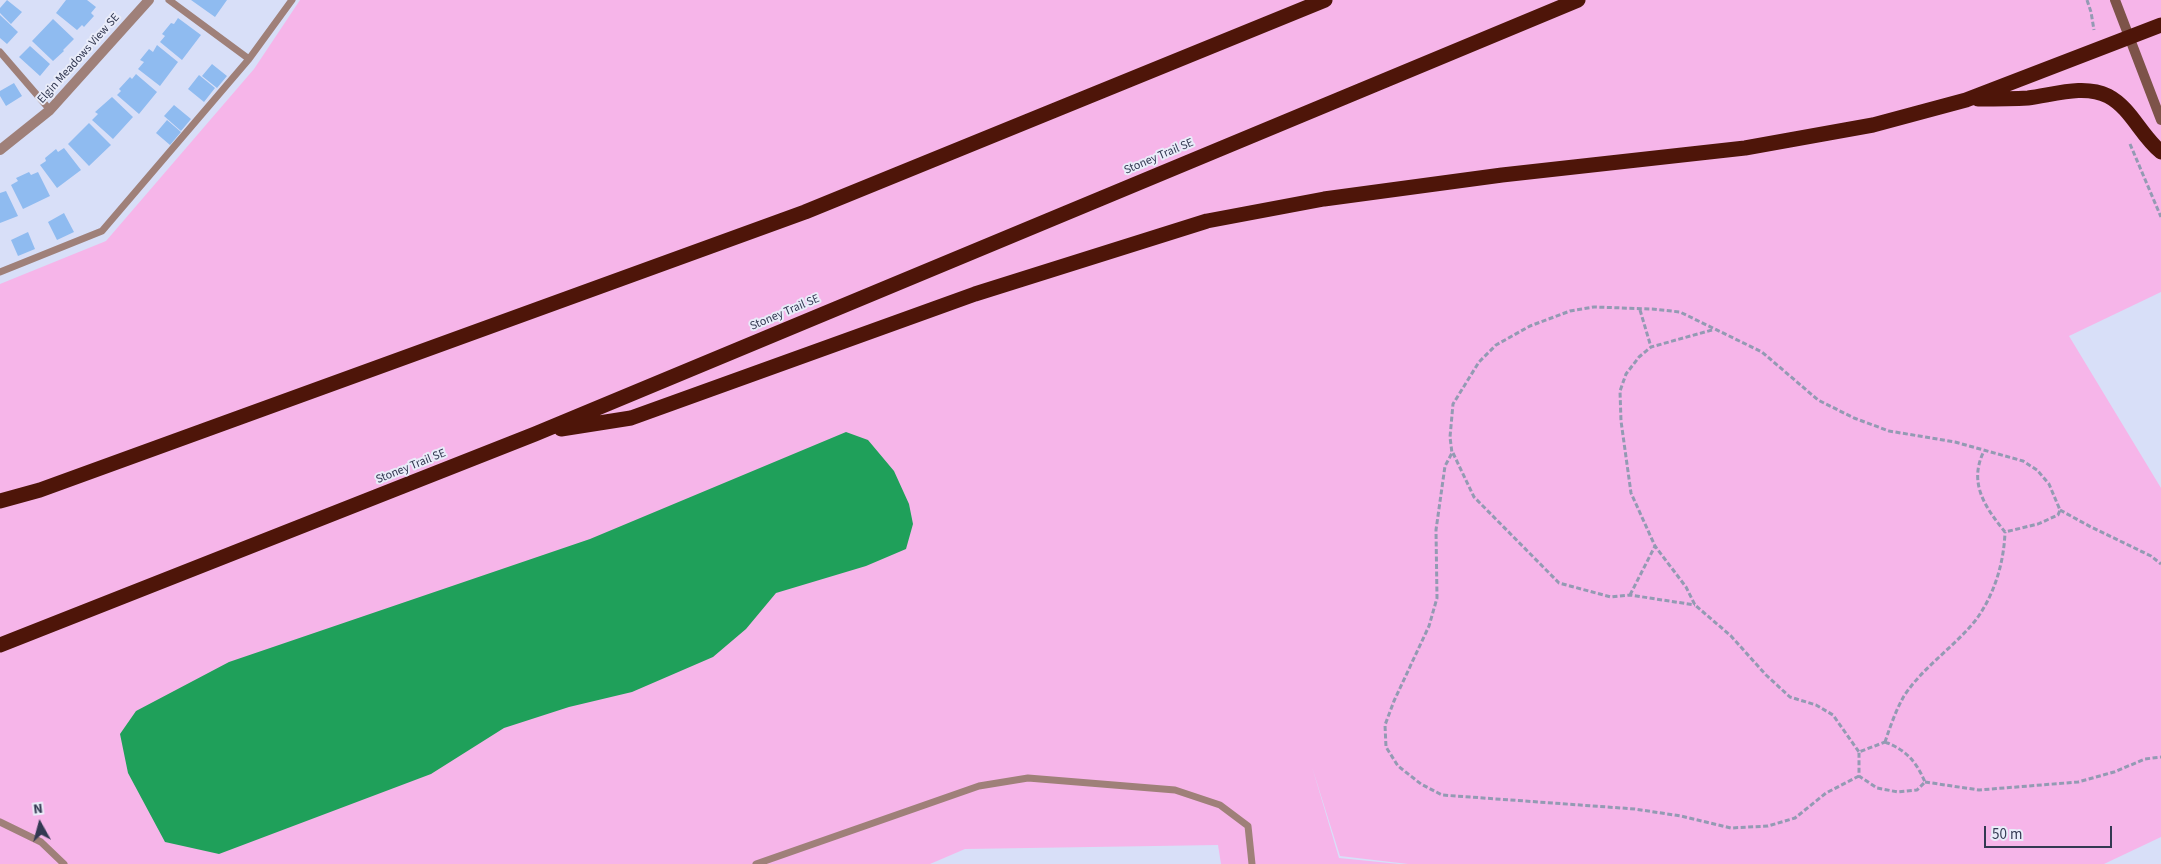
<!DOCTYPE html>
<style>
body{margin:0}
#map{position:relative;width:2161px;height:864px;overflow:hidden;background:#d8dff8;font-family:"Source Sans 3",sans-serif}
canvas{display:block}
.north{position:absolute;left:15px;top:799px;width:50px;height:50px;-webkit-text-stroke:4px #e9ecf9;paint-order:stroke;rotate:353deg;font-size:14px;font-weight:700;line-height:20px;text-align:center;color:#333952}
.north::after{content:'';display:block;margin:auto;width:18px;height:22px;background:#333952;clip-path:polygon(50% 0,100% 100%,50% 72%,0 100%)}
.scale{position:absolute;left:1984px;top:826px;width:128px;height:22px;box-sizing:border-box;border:2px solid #333952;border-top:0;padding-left:6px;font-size:15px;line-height:18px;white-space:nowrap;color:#333952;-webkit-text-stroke:4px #e9ecf9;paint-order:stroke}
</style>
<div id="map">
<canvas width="2161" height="864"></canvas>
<div class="north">N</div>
<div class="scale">50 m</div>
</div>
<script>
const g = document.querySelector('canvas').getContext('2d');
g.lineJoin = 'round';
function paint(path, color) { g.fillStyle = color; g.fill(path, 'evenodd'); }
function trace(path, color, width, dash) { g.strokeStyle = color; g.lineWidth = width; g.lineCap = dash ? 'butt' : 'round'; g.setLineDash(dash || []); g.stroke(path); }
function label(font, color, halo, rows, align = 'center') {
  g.font = font + ' "Source Sans 3",sans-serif'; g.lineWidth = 4; g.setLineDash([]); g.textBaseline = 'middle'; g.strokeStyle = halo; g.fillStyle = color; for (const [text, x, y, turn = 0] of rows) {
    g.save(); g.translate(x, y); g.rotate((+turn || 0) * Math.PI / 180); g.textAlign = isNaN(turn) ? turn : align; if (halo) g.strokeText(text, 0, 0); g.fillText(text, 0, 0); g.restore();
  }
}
paint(new Path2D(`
 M 300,0 L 2161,0 L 2161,292 L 2069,336 L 2161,488 L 2161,837 L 2104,864 L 1408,864 L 1340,856 L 1312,767 L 1339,858 L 1399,864 L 1221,864 L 1218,845 L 965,849 L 930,864 L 0,864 L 0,284 L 106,241 L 254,69 Z`), '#f6b5e9');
paint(new Path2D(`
 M 846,432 L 868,440 L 894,471 L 909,504 L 913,524 L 906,549 L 866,566 L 776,593 L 746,629 L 713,657 L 632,692 L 569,707 L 504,728 L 431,774 L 219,854 L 165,842 L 128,773 L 120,734 L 136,711 L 229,662 L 590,539 Z`), '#1fa05a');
paint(new Path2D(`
 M 7,0 L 22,12 L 11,24 L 0,13 L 0,8 Z
 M 66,0 L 87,0 L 96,7 L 91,13 L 94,16 L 84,27 L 82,25 L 77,30 L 56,13 Z
 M 191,0 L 227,0 L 215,17 Z
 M 0,15 L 18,32 L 7,44 L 0,38 Z
 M 178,18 L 201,35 L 182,60 L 160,42 L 165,36 L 162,34 L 171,23 L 174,24 Z
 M 53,19 L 74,39 L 63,50 L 64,51 L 53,61 L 32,41 Z
 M 157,45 L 178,62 L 160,86 L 138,69 L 144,62 L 140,60 L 149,49 L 153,52 Z
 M 30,46 L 50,64 L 40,76 L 19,57 Z
 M 212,64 L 227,76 L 217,88 L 202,76 Z
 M 136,74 L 157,92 L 139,114 L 117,95 L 121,91 L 119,89 L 130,77 L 132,79 Z
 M 199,75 L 215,88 L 204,102 L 188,89 Z
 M 14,83 L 22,96 L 6,106 L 0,96 L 0,91 Z
 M 112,97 L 133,117 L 113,139 L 92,120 L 98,114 L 95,112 Z
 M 174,105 L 191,119 L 181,131 L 164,116 Z
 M 167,120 L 181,132 L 170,145 L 156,133 Z
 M 89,123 L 111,145 L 89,166 L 68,144 Z
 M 64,148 L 81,170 L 57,188 L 40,165 L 46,161 L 45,158 L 56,149 L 58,152 Z
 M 29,172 L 31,175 L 38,172 L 50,196 L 23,209 L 11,185 L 18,181 L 16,178 Z
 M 6,191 L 18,216 L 0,223 L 0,193 Z
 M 64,213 L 74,232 L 57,240 L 48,222 Z
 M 28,232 L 35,249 L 18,256 L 11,240 Z`), '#8fbbf0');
trace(new Path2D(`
 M 2087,0 L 2091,12 L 2094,30
 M 2130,144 L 2161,217
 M 1640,310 L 1651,347
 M 1712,330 L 1651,347 L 1639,357 L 1626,374 L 1620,391 L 1621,421 L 1631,493 L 1655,546 L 1686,587 L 1695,605 L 1731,636 L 1766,675 L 1790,697 L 1816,705 L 1833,715 L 1859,752
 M 1453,453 L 1474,497 L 1559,583 L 1611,597 L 1630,595 L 1695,605
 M 2060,510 L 2091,527 L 2151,556 L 2161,564
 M 1630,595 L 1655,546
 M 1885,742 C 1890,727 1896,710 1904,696 C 1923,667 1953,648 1975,621 C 1994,596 2004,563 2005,532
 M 1885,742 C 1906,750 1916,761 1925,782 L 1917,790 L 1898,792 L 1877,788 L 1859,776 L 1859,752 Z
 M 1859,776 L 1826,793 L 1795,818 L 1768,826 L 1731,828 L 1681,816 L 1635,809 L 1442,795 L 1421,784 L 1398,766 L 1386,747 L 1385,725 L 1394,701 L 1429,626 L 1437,598 L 1436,530 L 1445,466 L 1452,453 L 1450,437 L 1453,404 L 1479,362 L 1496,345 L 1530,326 L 1570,311 L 1594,307 L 1652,309 L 1680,312 L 1762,352 L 1818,400 L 1854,418 L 1889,431 L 1955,442 L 2023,461 L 2037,470 L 2049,484 L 2060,510 L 2058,515 L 2038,524 L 2005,532 C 1985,507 1968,483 1984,451
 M 1925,782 L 1979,790 L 2078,782 L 2114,772 L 2145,759 L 2161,757`), '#939ab3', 3, [5, 2.5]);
trace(new Path2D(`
 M 169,0 L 249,59
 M 0,52 L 50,110
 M 0,272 L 102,231 L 249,59 L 292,0
 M 0,822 L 41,842 L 64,864
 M 756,864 L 979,786 L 1028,778 L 1175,790 L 1220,805 L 1248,826 L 1252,864`), '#9f8079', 7);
trace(new Path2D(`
 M 0,150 L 50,110 L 149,0`), '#9f8079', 10);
trace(new Path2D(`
 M 2115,0 L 2161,120`), '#7d5349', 10);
trace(new Path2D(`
 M 1978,99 C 1994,99 2011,99 2028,98 C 2053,95 2084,84 2108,96 C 2131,108 2141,136 2161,152
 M 561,429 L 631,418 L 975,294 L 1207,221 L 1324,199 L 1502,175 L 1745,148 L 1873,125 L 1966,100 L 2161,25
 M 0,501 L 40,490 L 805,212 L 1325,0
 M 0,645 L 535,434 L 1578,0`), '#4e1509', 15);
label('12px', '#333952', '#e9ecf9', [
 ["Elgin Meadows View SE",79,59,-48],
 ["Stoney Trail SE",1159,157,-23],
 ["Stoney Trail SE",785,313,-23],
 ["Stoney Trail SE",411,467,-22]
]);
</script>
